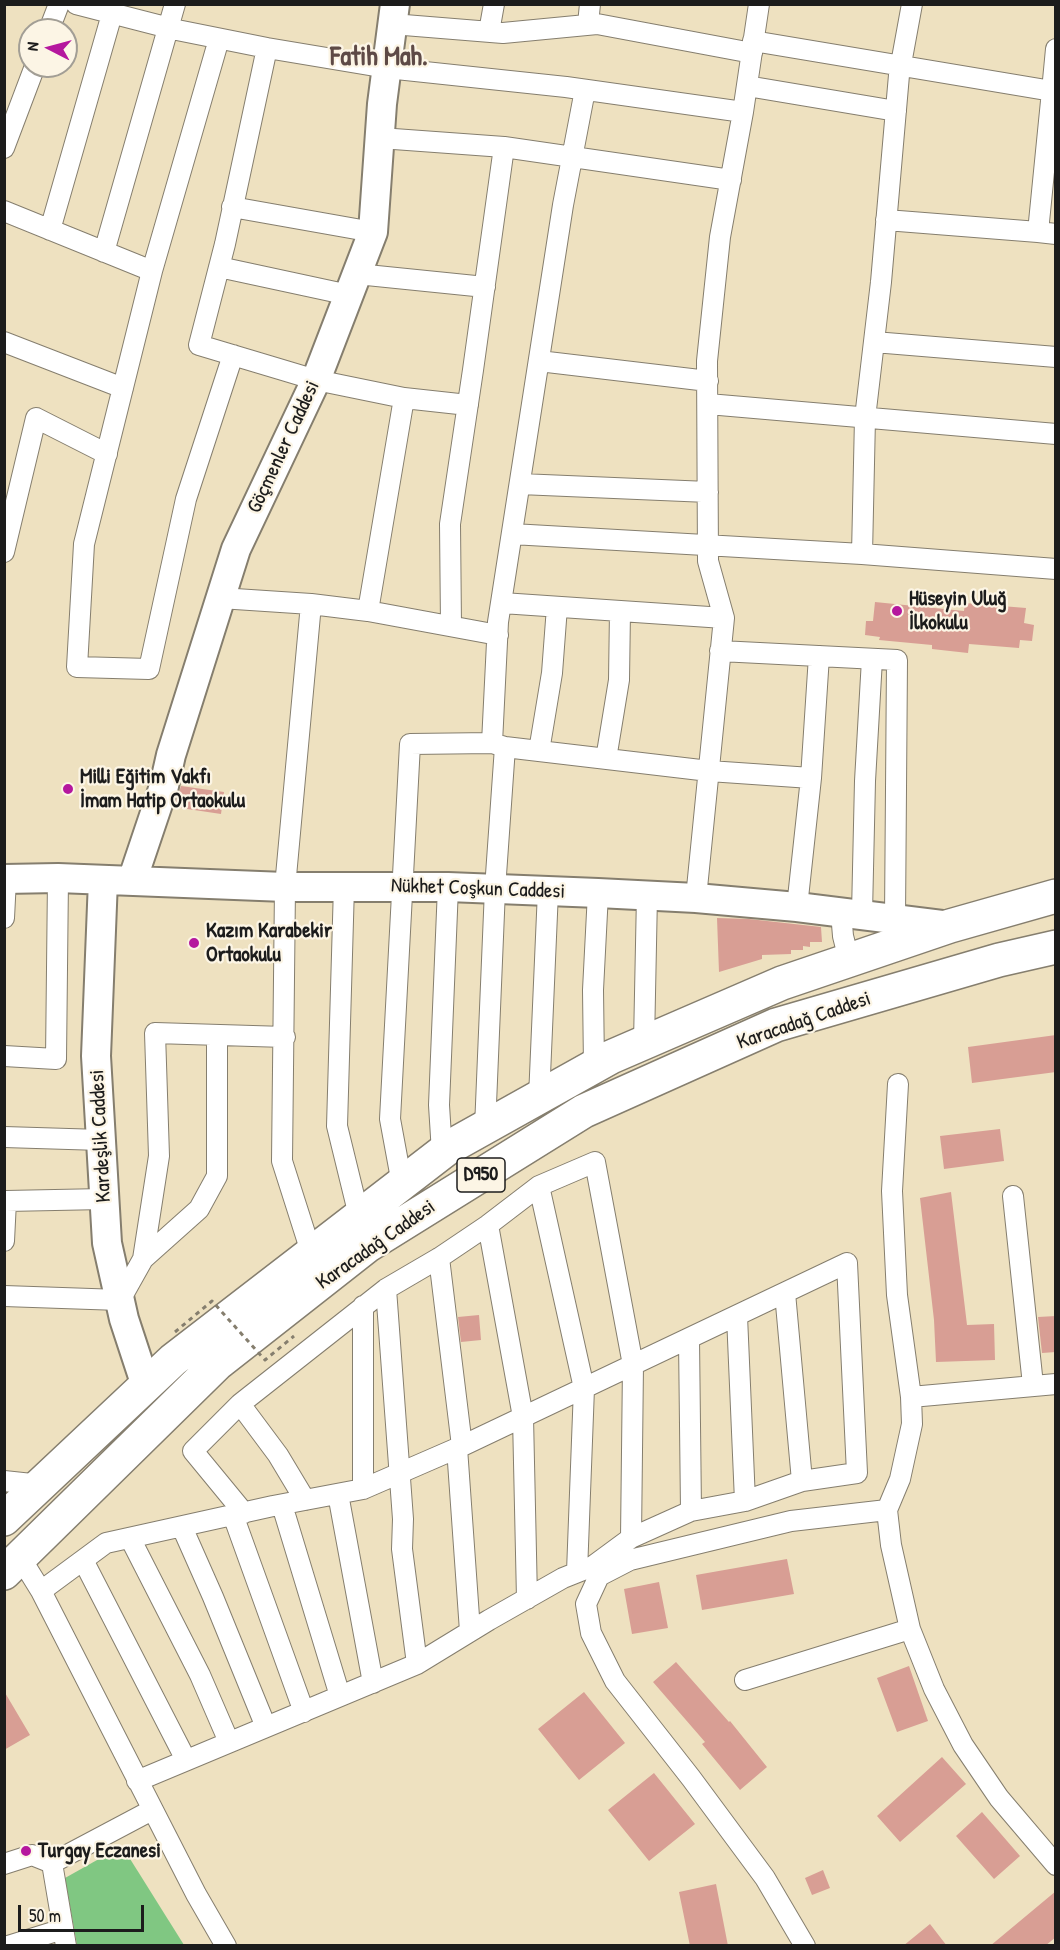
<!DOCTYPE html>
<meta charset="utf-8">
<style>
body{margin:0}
#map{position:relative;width:1060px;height:1950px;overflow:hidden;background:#eee1c0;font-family:"Patrick Hand",sans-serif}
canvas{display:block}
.frame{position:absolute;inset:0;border:6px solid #1c1c1c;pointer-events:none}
.north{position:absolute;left:18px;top:18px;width:60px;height:60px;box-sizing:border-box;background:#fcf5e5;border:2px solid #a29e95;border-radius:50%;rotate:276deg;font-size:16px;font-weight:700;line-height:24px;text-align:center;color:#1c1c1c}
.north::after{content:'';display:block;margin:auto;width:21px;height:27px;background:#b5179e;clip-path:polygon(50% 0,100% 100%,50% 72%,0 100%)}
.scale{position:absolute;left:18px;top:1905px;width:126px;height:27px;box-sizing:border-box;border:3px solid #1c1c1c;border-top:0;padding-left:8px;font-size:18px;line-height:21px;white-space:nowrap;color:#1c1c1c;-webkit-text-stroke:4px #fcf5e5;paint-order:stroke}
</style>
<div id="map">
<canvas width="1060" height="1950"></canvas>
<div class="frame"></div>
<div class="north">N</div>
<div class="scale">50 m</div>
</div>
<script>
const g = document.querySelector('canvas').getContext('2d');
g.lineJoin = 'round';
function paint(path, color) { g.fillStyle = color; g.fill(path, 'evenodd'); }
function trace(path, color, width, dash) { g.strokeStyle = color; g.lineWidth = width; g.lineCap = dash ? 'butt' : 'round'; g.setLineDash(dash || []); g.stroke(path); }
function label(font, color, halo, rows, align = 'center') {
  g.font = font + ' "Patrick Hand",sans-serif'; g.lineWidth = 4.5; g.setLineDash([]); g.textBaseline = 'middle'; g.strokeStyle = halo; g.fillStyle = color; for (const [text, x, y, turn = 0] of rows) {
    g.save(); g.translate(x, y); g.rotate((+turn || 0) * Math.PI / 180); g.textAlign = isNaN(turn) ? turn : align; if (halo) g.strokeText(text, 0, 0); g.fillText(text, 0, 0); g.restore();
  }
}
paint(new Path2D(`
 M 122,1846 L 184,1945 L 77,1945 L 65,1878 Z`), '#80c782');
paint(new Path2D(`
 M 875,602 L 964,611 L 965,603 L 1026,608 L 1024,623 L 1034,625 L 1032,641 L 1020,640 L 1019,648 L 969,644 L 968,653 L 932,649 L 932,645 L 879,640 L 880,637 L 865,635 L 866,621 L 873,621 Z
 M 181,786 L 224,792 L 221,814 L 174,807 Z
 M 717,918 L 749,919 L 821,927 L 822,942 L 810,942 L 810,947 L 803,946 L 803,950 L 791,950 L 791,954 L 762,955 L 762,959 L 719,972 Z
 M 1056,1035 L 1056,1072 L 972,1083 L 968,1047 Z
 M 1000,1129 L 1004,1161 L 944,1169 L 940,1136 Z
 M 951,1192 L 967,1325 L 994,1324 L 995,1360 L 936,1362 L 934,1320 L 920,1198 Z
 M 479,1315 L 481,1340 L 461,1342 L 458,1317 Z
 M 1056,1316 L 1056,1352 L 1042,1353 L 1038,1317 Z
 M 787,1559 L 794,1594 L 702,1610 L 696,1575 Z
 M 659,1582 L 668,1628 L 632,1634 L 624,1589 Z
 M 676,1662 L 729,1722 L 730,1721 L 767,1767 L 740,1790 L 702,1744 L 705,1742 L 653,1682 Z
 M 909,1666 L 928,1721 L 897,1732 L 877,1678 Z
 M 4,1691 L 30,1735 L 4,1750 Z
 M 584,1692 L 625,1743 L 579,1780 L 538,1729 Z
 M 942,1757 L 966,1784 L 900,1842 L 877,1816 Z
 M 654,1773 L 695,1824 L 649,1861 L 608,1810 Z
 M 982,1812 L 1020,1856 L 994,1879 L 956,1836 Z
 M 823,1870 L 830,1888 L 812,1895 L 805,1878 Z
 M 716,1884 L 728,1946 L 690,1946 L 679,1892 Z
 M 1056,1891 L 1056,1937 L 1045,1946 L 990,1946 Z
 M 930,1924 L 947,1946 L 903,1946 Z`), '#d89e94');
const street = new Path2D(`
 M 76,4 L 177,30 L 267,48 L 225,244 L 199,345 L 316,380 L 404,398 L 368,611 L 311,604
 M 392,24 L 503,33 L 597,24 L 752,53
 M 588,24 L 590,4
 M 49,30 L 59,4
 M 489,32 L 494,4
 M 753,41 L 1052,91 L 1056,49
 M 267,48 L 387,68 L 566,87 L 743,112 L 759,4
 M 747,86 L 896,111
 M 1052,91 L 1038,232 L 1056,234
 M 380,138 L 504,147 L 473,370 L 450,524 L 451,626
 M 504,147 L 731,180
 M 4,148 L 35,66
 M 232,207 L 373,232
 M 4,211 L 152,271 L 219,39
 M 886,220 L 1038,232
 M 50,230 L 112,14
 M 104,252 L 175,4
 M 219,267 L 349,295
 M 152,271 L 84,544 L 77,667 L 149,669 L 186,499 L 233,355
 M 357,274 L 485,287
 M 4,342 L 123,388
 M 874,342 L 1056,357
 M 539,361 L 708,381
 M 404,398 L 468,405
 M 708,404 L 1056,434
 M 520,484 L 708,492
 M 512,534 L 862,554 L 865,418 L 881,282 L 899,75 L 912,4
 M 4,552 L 36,418 L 107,454
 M 862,554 L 1056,569
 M 220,598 L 311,604 L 285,887 L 282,1161 L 311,1252
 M 502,603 L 724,618
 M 368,611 L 498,635
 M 720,651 L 897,660 L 895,918
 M 505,747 L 492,743 L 498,622 L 563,205 L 585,90
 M 539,751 L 552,673 L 557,607
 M 606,759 L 619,680 L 620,611
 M 344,886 L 337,1126 L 359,1216
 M 696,898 L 724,618 L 708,561 L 707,361 L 720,237 L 743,112
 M 797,907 L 811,778 L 819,656
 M 841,912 L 843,936 L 849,960
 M 862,913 L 865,781 L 872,659
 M 4,918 L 6,879
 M 644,1043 L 647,895
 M 4,1056 L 56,1059 L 58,878
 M 594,1066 L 593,990 L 598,893
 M 898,1084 L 892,1191 L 897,1295 L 911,1397 L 912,1424 L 900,1479 L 887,1510 L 891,1545 L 910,1629 L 934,1689 L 963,1745 L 999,1798 L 1056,1865
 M 539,1098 L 548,891
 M 485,1128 L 495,889 L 505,747 L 709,771 L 811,778
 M 4,1137 L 101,1140
 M 442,1153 L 439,1105 L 448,887
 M 402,1184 L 390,1119 L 410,744 L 492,743
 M 539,1186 L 584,1388 L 577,1572
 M 1013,1196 L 1033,1385
 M 488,1225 L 523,1417 L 527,1599
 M 4,1241 L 6,1201 L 104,1199
 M 439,1258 L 462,1446
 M 143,1259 L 199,1209 L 217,1176 L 217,1035
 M 386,1289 L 403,1519 L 402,1549 L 417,1664
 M 785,1293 L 802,1481
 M 4,1296 L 120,1300 L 143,1259 L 159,1156 L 155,1033 L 285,1037
 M 737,1316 L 745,1501
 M 689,1339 L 691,1511
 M 911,1397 L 1056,1384
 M 240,1404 L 278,1455 L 305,1500
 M 457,1448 L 470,1631
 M 4,1481 L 41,1485
 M 363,1489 L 363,1306
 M 338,1494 L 373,1683
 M 282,1505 L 340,1696
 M 244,1513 L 193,1451 L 240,1404 L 386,1289 L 439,1258 L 488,1225 L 539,1186 L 595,1162 L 633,1365 L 631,1538
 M 233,1515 L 304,1712
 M 182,1527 L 213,1597 L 266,1727
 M 130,1538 L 200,1675 L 229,1742
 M 20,1557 L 41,1591 L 196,1894 L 226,1946
 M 83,1560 L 186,1760
 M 41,1591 L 106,1543 L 273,1506 L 363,1489 L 462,1446 L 847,1263 L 857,1473 L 802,1481 L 745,1501 L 691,1511 L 631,1538 L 593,1566 L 563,1578 L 489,1620 L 417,1664 L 137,1781
 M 745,1680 L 910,1629
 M 4,1864 L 32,1855 L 52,1863
 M 8,1946 L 63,1929
 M 66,1946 L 52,1863 L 152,1810
 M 805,1946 L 765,1878 L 691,1778 L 615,1681 L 591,1633 L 586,1604 L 599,1576 L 630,1560 L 791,1521 L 887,1510`);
const secondary = new Path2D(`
 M 4,879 L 58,878 L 285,887 L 448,887 L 598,893 L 696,898 L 797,907 L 950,926
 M 103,880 L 96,1056 L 107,1243 L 124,1319 L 146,1386
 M 132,881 L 164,786 L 171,755 L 236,549 L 316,380 L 373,232 L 382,104 L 395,4`);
const highway = new Path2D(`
 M 4,1519 L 173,1360 L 448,1148 L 611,1057 L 782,983 L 950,926 L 1056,896
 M 4,1573 L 218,1363 L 367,1246 L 584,1111 L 776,1025 L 999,960 L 1056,947`);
trace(street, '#857e6e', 22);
trace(secondary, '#857e6e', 32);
trace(highway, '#857e6e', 36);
trace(street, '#fff', 20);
trace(secondary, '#fff', 28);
trace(highway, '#fff', 33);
trace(new Path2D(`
 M 175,1332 L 212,1301 L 265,1360 L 294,1336`), '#857e6e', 3, [4.5, 4.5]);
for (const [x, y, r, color] of [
 [897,611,6,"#b5179e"],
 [68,789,6,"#b5179e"],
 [194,943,6,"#b5179e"],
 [26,1851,6,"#b5179e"]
]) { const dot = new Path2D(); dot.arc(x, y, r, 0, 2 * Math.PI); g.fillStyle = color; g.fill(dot); trace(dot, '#fcf5e5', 2); }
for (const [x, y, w] of [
 [481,1175,48]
]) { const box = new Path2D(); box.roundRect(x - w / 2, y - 17, w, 34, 4.5); g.fillStyle = '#fcf5e5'; g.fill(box); trace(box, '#1c1c1c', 1.5); }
label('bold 20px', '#1c1c1c', null, [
 ["D950",481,1175]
]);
label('21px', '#1c1c1c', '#fcf5e5', [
 ["Göçmenler Caddesi",284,447,-65],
 ["Nükhet Coşkun Caddesi",478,889,2],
 ["Karacadağ Caddesi",804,1021,-19],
 ["Kardeşlik Caddesi",101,1136,-93],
 ["Karacadağ Caddesi",376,1245,-35]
]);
label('bold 21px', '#1c1c1c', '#fcf5e5', [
 ["Hüseyin Uluğ",909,599],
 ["İlkokulu",909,623],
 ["Milli Eğitim Vakfı",80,777],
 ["İmam Hatip Ortaokulu",80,801],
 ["Kazım Karabekir",206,931],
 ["Ortaokulu",206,955],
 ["Turgay Eczanesi",38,1851]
], 'left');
label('bold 27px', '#5e4a46', '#fcf5e5', [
 ["Fatih Mah.",379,58]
]);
</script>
